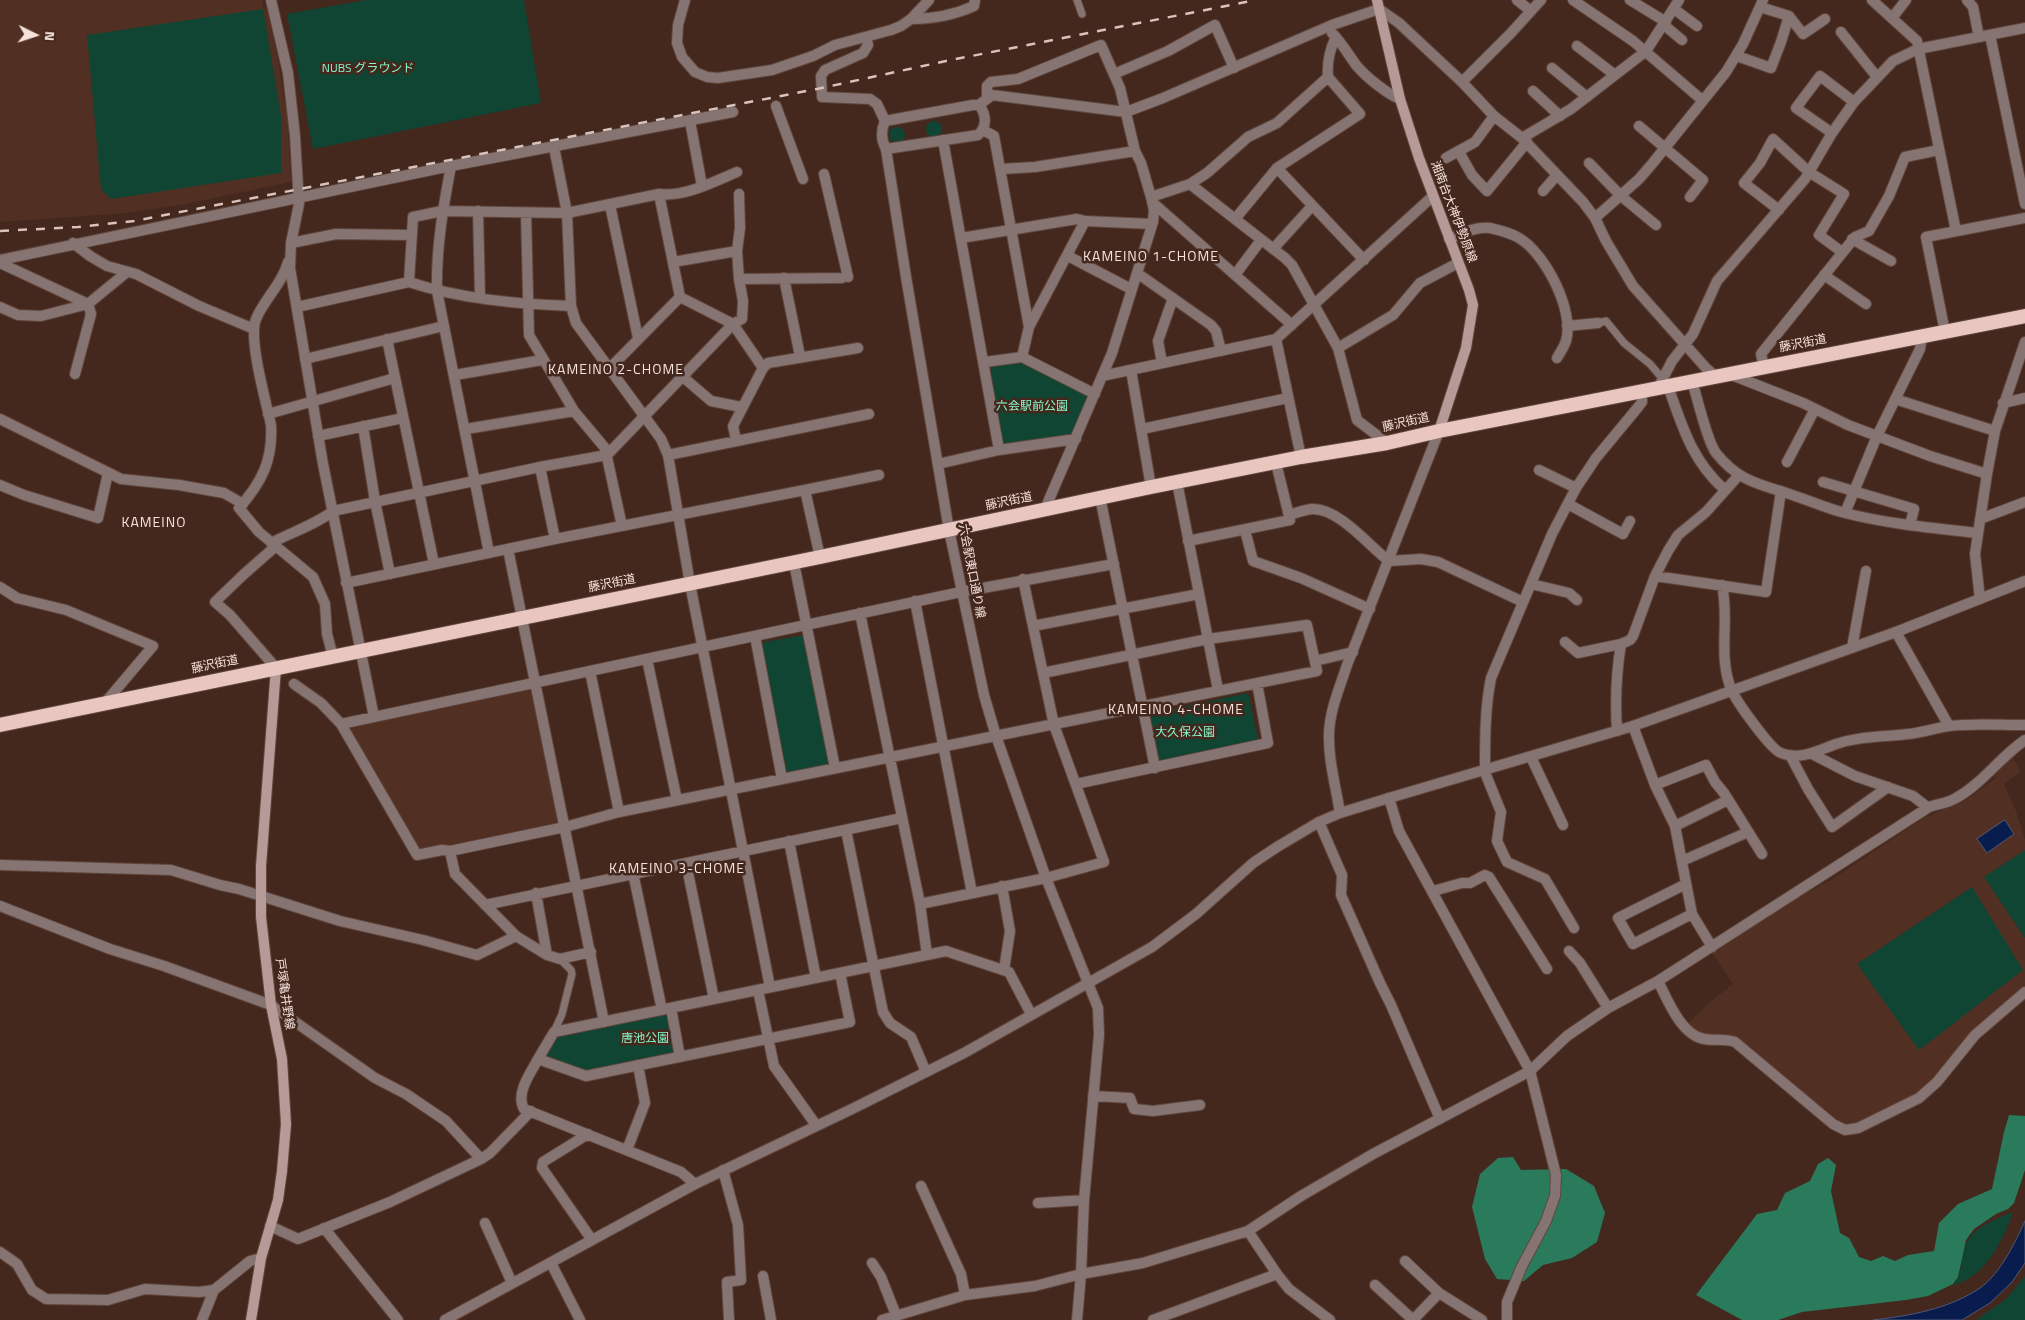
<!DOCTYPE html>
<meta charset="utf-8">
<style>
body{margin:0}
#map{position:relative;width:2025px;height:1320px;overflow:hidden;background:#44281e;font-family:"Titillium Web",sans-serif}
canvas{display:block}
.north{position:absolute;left:10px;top:10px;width:50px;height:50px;-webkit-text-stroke:4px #44281e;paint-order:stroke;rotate:94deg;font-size:14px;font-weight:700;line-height:20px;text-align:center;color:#f6e2dc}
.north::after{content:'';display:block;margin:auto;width:18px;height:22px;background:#f6e2dc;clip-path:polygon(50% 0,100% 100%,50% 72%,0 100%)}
</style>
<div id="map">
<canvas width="2025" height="1320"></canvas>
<div class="north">N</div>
</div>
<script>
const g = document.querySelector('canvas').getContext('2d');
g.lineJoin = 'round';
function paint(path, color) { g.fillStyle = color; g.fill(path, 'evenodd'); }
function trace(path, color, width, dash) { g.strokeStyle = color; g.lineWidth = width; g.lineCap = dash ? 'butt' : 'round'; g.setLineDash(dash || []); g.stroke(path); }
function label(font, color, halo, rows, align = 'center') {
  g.font = font + ' "Titillium Web","Noto Sans JP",sans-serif'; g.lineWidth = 5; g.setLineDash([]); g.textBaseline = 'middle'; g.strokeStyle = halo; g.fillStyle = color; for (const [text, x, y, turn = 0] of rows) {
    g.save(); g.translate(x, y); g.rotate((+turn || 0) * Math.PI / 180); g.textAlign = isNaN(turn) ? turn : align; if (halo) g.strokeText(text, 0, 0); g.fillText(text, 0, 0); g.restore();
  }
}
paint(new Path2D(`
 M 0,0 L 262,0 L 263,9 L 267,9 L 277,54 L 287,117 L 291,182 L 185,204 L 128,213 L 0,222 Z
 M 528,689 L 533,691 L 560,821 L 557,824 L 421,852 L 347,730 L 350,725 Z
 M 2013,758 L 2021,771 L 2004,784 L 2016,811 L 2025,840 L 2025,987 L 1981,1026 L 1936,1078 L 1925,1087 L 1912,1096 L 1886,1109 L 1850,1125 L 1844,1125 L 1732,1036 L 1698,1034 L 1686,1025 L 1710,1002 L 1733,984 L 1712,953 L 1804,894 L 1831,880 L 1924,818 L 1968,799 L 1996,778 L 1993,775 Z`), '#513023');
paint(new Path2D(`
 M 366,0 L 524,0 L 541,103 L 313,149 L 287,14 Z
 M 263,9 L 281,116 L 281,173 L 111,199 L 101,189 L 87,35 Z
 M926 129a8 8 0 1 1 16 0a8 8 0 1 1-16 0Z
 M889 135a8 8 0 1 1 16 0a8 8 0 1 1-16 0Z
 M 1021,361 L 1089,396 L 1073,435 L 1003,449 L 990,366 Z
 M 803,635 L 830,769 L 787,777 L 760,643 Z
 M 1248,693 L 1259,744 L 1155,766 L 1146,715 Z
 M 2025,850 L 2025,938 L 1984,877 Z
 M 1972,887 L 2023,970 L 1919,1050 L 1857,964 Z
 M 669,1011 L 677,1054 L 586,1072 L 543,1058 L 556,1035 Z
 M 2013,1212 C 2001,1244 1987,1274 1953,1286 C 1964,1271 1959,1265 1964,1249 C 1971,1228 1993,1220 2013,1212 Z
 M 2025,1276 L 2025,1320 L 1976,1320 L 2006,1299 Z`), '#0f4532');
paint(new Path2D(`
 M 2009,1115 L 2025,1116 L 2025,1170 L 2014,1203 L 2008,1209 L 1996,1214 L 1974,1229 L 1966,1240 L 1958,1277 L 1953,1284 L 1928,1296 L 1906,1300 L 1802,1312 L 1778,1320 L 1742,1320 L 1696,1295 L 1757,1214 L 1777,1210 L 1785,1193 L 1810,1181 L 1818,1164 L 1828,1158 L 1836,1165 L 1831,1191 L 1840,1233 L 1849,1238 L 1859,1257 L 1871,1261 L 1883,1256 L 1895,1261 L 1908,1255 L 1934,1251 L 1939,1223 L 1958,1204 L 1992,1189 L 2004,1132 Z
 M 1513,1157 L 1521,1170 L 1566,1169 L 1594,1186 L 1605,1213 L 1597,1242 L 1572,1258 L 1543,1265 L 1524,1281 L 1497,1279 L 1485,1259 L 1472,1207 L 1480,1174 L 1498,1158 Z`), '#297b5c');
const water = new Path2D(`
 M 2005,820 L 2014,834 L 1987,853 L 1977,839 Z
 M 2025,1221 L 2025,1263 L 2012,1282 L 1990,1303 L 1962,1320 L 1873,1320 C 1909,1316 1949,1309 1980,1288 C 2000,1274 2015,1243 2025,1221 Z`);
paint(water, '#081d4d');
trace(water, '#4f5878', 1);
const pedestrian = new Path2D(`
 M 1077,0 L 1082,14
 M 1598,323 L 1606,321 L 1624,343 L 1650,364 L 1662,378
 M 554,1032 L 562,1014 L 572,974 L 571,970 L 560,959`);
const minor = new Path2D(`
 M 271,0 L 288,73 L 295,136 L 299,204 L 291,243 L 290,268 L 323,464 L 374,717
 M 1517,0 L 1531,11
 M 1573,0 L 1633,41 L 1702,100
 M 1630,0 L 1666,22
 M 1872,0 L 1917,41 L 1956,231
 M 1967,0 L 1973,7 L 1979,37
 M 1760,7 L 1789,16 L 1803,34 L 1825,19
 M 1674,9 L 1697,26
 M 1892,18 L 1906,0
 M 911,19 C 932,19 954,15 974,6 L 975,0
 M 1664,25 L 1682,40
 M 1841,32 L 1877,77
 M 1332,33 C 1342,43 1348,54 1356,65 C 1365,76 1387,94 1400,99
 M 1990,35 L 2025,204
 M 1577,46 L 1615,75
 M 1737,56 L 1771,68 L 1781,42 L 1789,16
 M 1552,68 L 1587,97
 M 1114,74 L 1168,51 L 1215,25 L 1234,68
 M 1462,82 L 1511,33 L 1541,0
 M 1533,91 L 1560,116
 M 987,99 L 987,86 L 991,82 L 1018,79 L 1101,45 L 1120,88 L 1135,151 L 1141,163 L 1151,197 L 1154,210 L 1153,222 L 1112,353 L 1045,509
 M 973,105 L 979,105 C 987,115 987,127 978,135 L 886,149 C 881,140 881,130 885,121 Z
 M 979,105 L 992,95 L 1126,112 L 1163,98 L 1332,25 L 1379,9 L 1399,23 L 1462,82 L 1494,116 L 1522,138 L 1583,202 L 1595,218 L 1606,241 L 1633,286 L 1706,368 L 1716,377
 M 776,106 L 803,179
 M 690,121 L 702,186
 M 1639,126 L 1703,180 L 1690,197
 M 983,130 L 994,136 L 1029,327
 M 1832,133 L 1796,108 L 1820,76 L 1854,102
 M 1522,138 L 1571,109 L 1646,51 L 1679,0
 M 943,140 L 999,450
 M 554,147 L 567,213 L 571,306 L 576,323 L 661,439 L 668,455 L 690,584 L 770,987
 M 1459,152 L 1472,175 L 1487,191 L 1527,142
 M 1446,158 L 1475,142 L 1494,116
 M 1589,163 L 1621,196 L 1656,225
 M 451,166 C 443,208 436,249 437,291 L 489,553
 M 1277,168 L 1364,260
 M 1001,169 L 1035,167 L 1135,151
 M 824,174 L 848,277
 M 1190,184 L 1285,258 L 1292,265 L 1338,348 L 1357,420 L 1387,443
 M 1543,191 L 1557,175
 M 1151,197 L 1190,184 L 1207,173 L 1248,137 L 1277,123 L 1328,77 C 1327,62 1329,51 1336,37
 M 1152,202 L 1292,325
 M 610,205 L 638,338
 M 1779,210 L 1744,183 L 1760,163 L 1773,139 L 1809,172 L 1844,194 L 1819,235 L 1842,252
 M 478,211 L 480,297
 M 526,213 L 529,335 L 574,411 L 605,448 L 622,526
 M 1595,218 L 1639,179 L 1652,164 L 1726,72 L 1743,44 L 1763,0
 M 1235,219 L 1277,168 L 1360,114 L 1328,77
 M 961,238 L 1077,219 L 1085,221 L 1152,224
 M 1449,239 C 1461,234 1476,226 1490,228 C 1499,230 1511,233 1519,238 C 1545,253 1575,311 1566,341 C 1564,347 1560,353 1557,358
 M 1852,239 L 1891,261
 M 73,243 L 90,256 L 107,266 L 136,274 L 199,306 L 254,329
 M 291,243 L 336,234 L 411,235
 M 1273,249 L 1312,206
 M 1068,256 L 1131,289
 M 0,260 L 451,166 L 733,112
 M 288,262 C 282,284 265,298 256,319 C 248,339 266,401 271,425 C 273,460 262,482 239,508 L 259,532 L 313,577 L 325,604 L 327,634 L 333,657
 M 673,262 L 737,251
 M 0,263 L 88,304 L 91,314 L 75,374
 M 1137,273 L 1211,325 L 1216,331 L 1221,351
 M 1235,275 L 1261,240
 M 1824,275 L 1866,304
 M 784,278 L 800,356
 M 739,279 L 842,278
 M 680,297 L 733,324 L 763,368
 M 571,306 C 517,304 460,299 409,282 L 413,217 L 442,211 L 567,213 L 659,194 C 685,197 713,182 737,172
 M 0,307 L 18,315 L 41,316 L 88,304 L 127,272
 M 297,307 L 409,282
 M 1567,326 L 1598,323
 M 1945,332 L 1926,237 L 2025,218
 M 387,339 L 434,564
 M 1276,339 L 1301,457
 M 1338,348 L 1393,315 L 1420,283 L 1458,263
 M 1022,357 L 1029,327 L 1085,221
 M 305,359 L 444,326
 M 985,362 L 1022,357 L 1095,394
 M 1162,363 L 1158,341 L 1173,298
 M 1764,367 L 1761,354 L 1855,237 L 1869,231 L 1889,196 L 1905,157 L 1939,150
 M 609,369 L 680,297 L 659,194
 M 1131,370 L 1151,487
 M 1729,374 L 1803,403 L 1848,425 L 1930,456 L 1987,474
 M 455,375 L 542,360
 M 1102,376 L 1276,339 L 1433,196
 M 683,377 L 711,401 L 741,407
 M 1692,381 C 1697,397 1707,441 1716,453 C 1740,483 1761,484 1795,496 C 1811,501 1828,509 1845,513 C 1888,524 1933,528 1977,533
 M 1668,386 C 1682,426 1692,461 1725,490
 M 1658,388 L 1672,361 L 1693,334 L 1717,281 L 1805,179 L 1832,133 L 1854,102 L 1893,61 L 1918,49
 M 1895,399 L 1995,431
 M 2003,403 L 2025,398
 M 268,414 L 395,378
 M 0,419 L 121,479 L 179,485 L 224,493 L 243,504
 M 363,426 L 375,501 L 390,574
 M 466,429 L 574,411
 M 1142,429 L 1288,398
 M 318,436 L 403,418
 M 736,440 L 733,426 L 763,368 L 768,363 L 858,348
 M 668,455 L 869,414
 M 1787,462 L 1815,409
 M 938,464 L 999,450 L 1076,439
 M 540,467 L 555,539
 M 1539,470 L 1576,488
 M 1177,482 L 1218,690
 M 1823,482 L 1914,509 L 1910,525
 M 0,485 L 24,495 L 98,518 L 108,473
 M 1100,497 L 1155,768
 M 1568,504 L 1623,534 L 1630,521
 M 1845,513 L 1877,436 L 1920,349 L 1922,336
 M 1289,515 C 1296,513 1304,510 1312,509 C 1339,508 1369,546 1389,561 L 1421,559 L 1438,562 L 1523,602
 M 1980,519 L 2025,502
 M 1245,530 L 1253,561 L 1301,578 L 1370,609
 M 1188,541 L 1290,520 L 1276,463
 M 271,543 C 290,533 317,524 333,511 L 540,467 L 607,455 L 733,324 L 742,319 L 743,301 L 739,279 L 737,251 L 740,228 L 739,194
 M 508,549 L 604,1022
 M 820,557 L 805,490 L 879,475
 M 794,563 L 835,768
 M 1655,576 L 1766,592 L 1781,491
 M 346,583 L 555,539 L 805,490
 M 1531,584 L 1569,593 L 1577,600
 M 1722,585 C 1730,620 1717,657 1732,691 C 1737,702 1771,750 1781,753 C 1800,761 1819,750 1836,744 C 1860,736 1883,737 1908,734 C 1922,733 1935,728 1949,726 C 1974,723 2000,725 2025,725
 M 0,587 L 17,598 L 66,610 L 153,646 L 104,704
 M 1980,599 L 1975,554 L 1987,474 L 1995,431 L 2025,342
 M 915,601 L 972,893
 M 860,613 L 920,904 L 927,955
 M 1033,626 L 1199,594
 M 1896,632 L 1949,726
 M 755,636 L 782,779
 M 1565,642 L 1578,653 L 1621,644
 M 1852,648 L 1866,571
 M 647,659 L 677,800
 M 1315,661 L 1353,652
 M 276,668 L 230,615 L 215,602 L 243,575 L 276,546
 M 590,671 L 619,812
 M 294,684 L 321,703 L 341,724 L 417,855 L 442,850 L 450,851 L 565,827 L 619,812 L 1317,671 L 1307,625 L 1208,639 L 1043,673
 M 341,724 L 961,592
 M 1633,726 L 1655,785 L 1675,826 L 1692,914 L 1712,947
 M 1617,731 C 1615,701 1616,674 1621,644 L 1630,640 L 1633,636 L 1655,576 L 1668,551 L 1678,535 L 1706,512 L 1739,475
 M 1812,754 L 1855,776 L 1913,796 L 1927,807 L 1929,807
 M 1790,755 L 1808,789 L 1832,827 L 1888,787
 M 1531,757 L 1563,825
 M 1076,784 L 1268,743 L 1257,683
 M 1655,785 L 1706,765 L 1715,782 L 1724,793 L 1762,854
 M 1389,798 L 1399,831 L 1530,1071 L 1556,1175 L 1555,1196 L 1546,1221 L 1522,1266 L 1507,1302 L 1507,1320
 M 1319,822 L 1342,875 L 1341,895 L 1380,983 L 1391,1005 L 1440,1119
 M 1675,826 L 1728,800
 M 846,830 L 883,1012 L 890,1023 L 911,1037 L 926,1072
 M 789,841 L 816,978
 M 450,851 L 455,874 L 516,936 L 547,955 L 560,959 L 591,952
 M 1682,861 L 1748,832
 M 686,863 L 714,999
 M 0,865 L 171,870 L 220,885 L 239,889 L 340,921 L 423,940 L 477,955 L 516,936
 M 633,873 L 662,1010
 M 1686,884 L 1618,918 L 1633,944 L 1692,914
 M 1002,886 L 1010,931 L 1004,970
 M 1433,891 L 1462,883 L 1470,883 L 1485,875 L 1489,877 L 1547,969
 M 536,893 L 547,955
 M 920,904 L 1046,878 L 1104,862 L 1054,725 L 1023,579
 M 485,905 L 902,818
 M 0,906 L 110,949 L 164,966 L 271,1005 L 375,1078 L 406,1094 L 446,1121 L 481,1159
 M 1574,928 L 1545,879 L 1507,862 L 1497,841 L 1501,812 L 1486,775 L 1485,770 C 1485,739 1485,708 1491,678 L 1552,534 L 1576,488 L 1596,458 L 1639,406 L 1642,402 L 1642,391
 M 1569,951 L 1580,963 L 1608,1008
 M 840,973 L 850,1022 L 586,1076 L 538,1059 L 554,1032 L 946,951 L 1009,972 L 1031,1014
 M 1658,981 C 1667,999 1681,1035 1704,1039 C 1715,1041 1724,1038 1735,1042 L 1833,1124 L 1845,1130 L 1858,1128 L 1919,1098 L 1937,1082 L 1975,1035 L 2025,992
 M 758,990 L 774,1066 L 816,1125
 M 671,1008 L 680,1057
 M 538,1059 C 531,1073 515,1093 524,1109 L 681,1172 L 695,1184
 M 1093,1096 L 1130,1098 L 1134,1109 L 1153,1111 L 1200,1105
 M 588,1134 L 543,1162 L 542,1168 L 592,1240
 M 627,1150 L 645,1103 L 638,1065
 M 723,1170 L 738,1225 L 741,1280 L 727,1282 L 729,1320
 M 921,1186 L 961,1274 L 965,1295
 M 1038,1203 L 1084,1200
 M 485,1223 L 512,1283
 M 270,1226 L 298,1239 L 390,1202 L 481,1159 L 490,1153 L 531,1111
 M 324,1228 L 398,1320
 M 1248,1231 L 1277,1274 L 1289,1289 L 1330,1320
 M 0,1252 L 17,1264 L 32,1290 L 46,1299 L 108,1300 L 145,1289 L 199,1292 L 214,1290
 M 1405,1261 L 1439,1293 L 1482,1320
 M 551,1263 L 580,1320
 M 872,1263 L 881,1277 L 896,1315
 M 763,1276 L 771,1320
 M 1375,1285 L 1413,1320
 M 202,1320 L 214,1290 L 250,1261 L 261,1258
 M 882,1320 L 965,1295 L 1035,1286 L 1081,1274 L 1143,1263 L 1248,1231 L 1301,1196 L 1373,1154 L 1530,1071 L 1567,1036 L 1608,1008 L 1658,981 L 1929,807 C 1938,804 1948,803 1956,798 C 1982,784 2000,757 2025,740
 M 1077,1320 L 1081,1274 L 1084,1200 L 1099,1035 L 1098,1008 L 1088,983
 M 1153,1320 L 1277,1274
 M 1413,1320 L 1439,1293`);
const tertiary = new Path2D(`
 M 685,0 L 678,25 L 677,43 L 682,57 L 695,72 L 707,77 L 718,78 L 772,70 L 813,56 L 835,45 L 891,30 L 901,26 L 911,19 L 929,0
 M 866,37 L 868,45 L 863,53 L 825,70 L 821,76 L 822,97 L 870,99 L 877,104 L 885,121
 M 1918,49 L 2025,28
 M 886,149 L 906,277 L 949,530 L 984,695 L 996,736 L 1046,878 L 1088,983
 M 961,592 L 1114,564
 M 1340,813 C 1336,787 1328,760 1329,733 C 1330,709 1340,687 1347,665 L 1439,431
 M 445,1320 L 695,1184 L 852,1109 L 964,1053 L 1152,947 L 1196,914 L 1253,863 L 1277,847 L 1319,822 L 1340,813 L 1389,798 L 1633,726 L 1896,632 L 2025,581`);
const secondary = new Path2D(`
 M 1377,0 L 1400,99 L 1419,158 L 1469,290 L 1473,305 L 1466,348 L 1439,431
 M 251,1320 L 261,1258 L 278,1200 L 282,1171 L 286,1124 L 282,1059 L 271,1005 L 261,917 L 261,866 L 276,668`);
const trunk = new Path2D(`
 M 0,725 L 820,557 L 1151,487 L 1301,457 L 1387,443 L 1439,431 L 2025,316`);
trace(pedestrian, '#60463c', 9);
trace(minor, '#60463c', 12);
trace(tertiary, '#60463c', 12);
trace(secondary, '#60463c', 12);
trace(trunk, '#60463c', 16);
trace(pedestrian, '#857472', 7);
trace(minor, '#857472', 10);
trace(tertiary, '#857472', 10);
trace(secondary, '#b59a97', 10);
trace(trunk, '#eac6c1', 14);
trace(new Path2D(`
 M 0,231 L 78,227 L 134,221 L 817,89 L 946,61 L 1256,0`), '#d9c3bd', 2.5, [9, 9]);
label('12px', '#86f6c7', '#44281e', [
 ["NUBS グラウンド",368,69],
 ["六会駅前公園",1032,407],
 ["大久保公園",1185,733],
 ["唐池公園",645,1039]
]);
label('12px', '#f6e2dc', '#44281e', [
 ["湘南台大神伊勢原線",1453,212,69],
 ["藤沢街道",1803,344,-11],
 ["藤沢街道",1406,423,-13],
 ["藤沢街道",1009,502,-12],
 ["六会駅東口通り線",971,571,79],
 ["藤沢街道",612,584,-11],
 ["藤沢街道",215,665,-12],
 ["戸塚亀井野線",284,994,82]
]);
g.letterSpacing = '1px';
label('14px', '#f6e2dc', '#44281e', [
 ["KAMEINO 1-CHOME",1151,258],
 ["KAMEINO 2-CHOME",616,371],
 ["KAMEINO",154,524],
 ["KAMEINO 4-CHOME",1176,711],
 ["KAMEINO 3-CHOME",677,870]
]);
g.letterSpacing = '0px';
</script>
